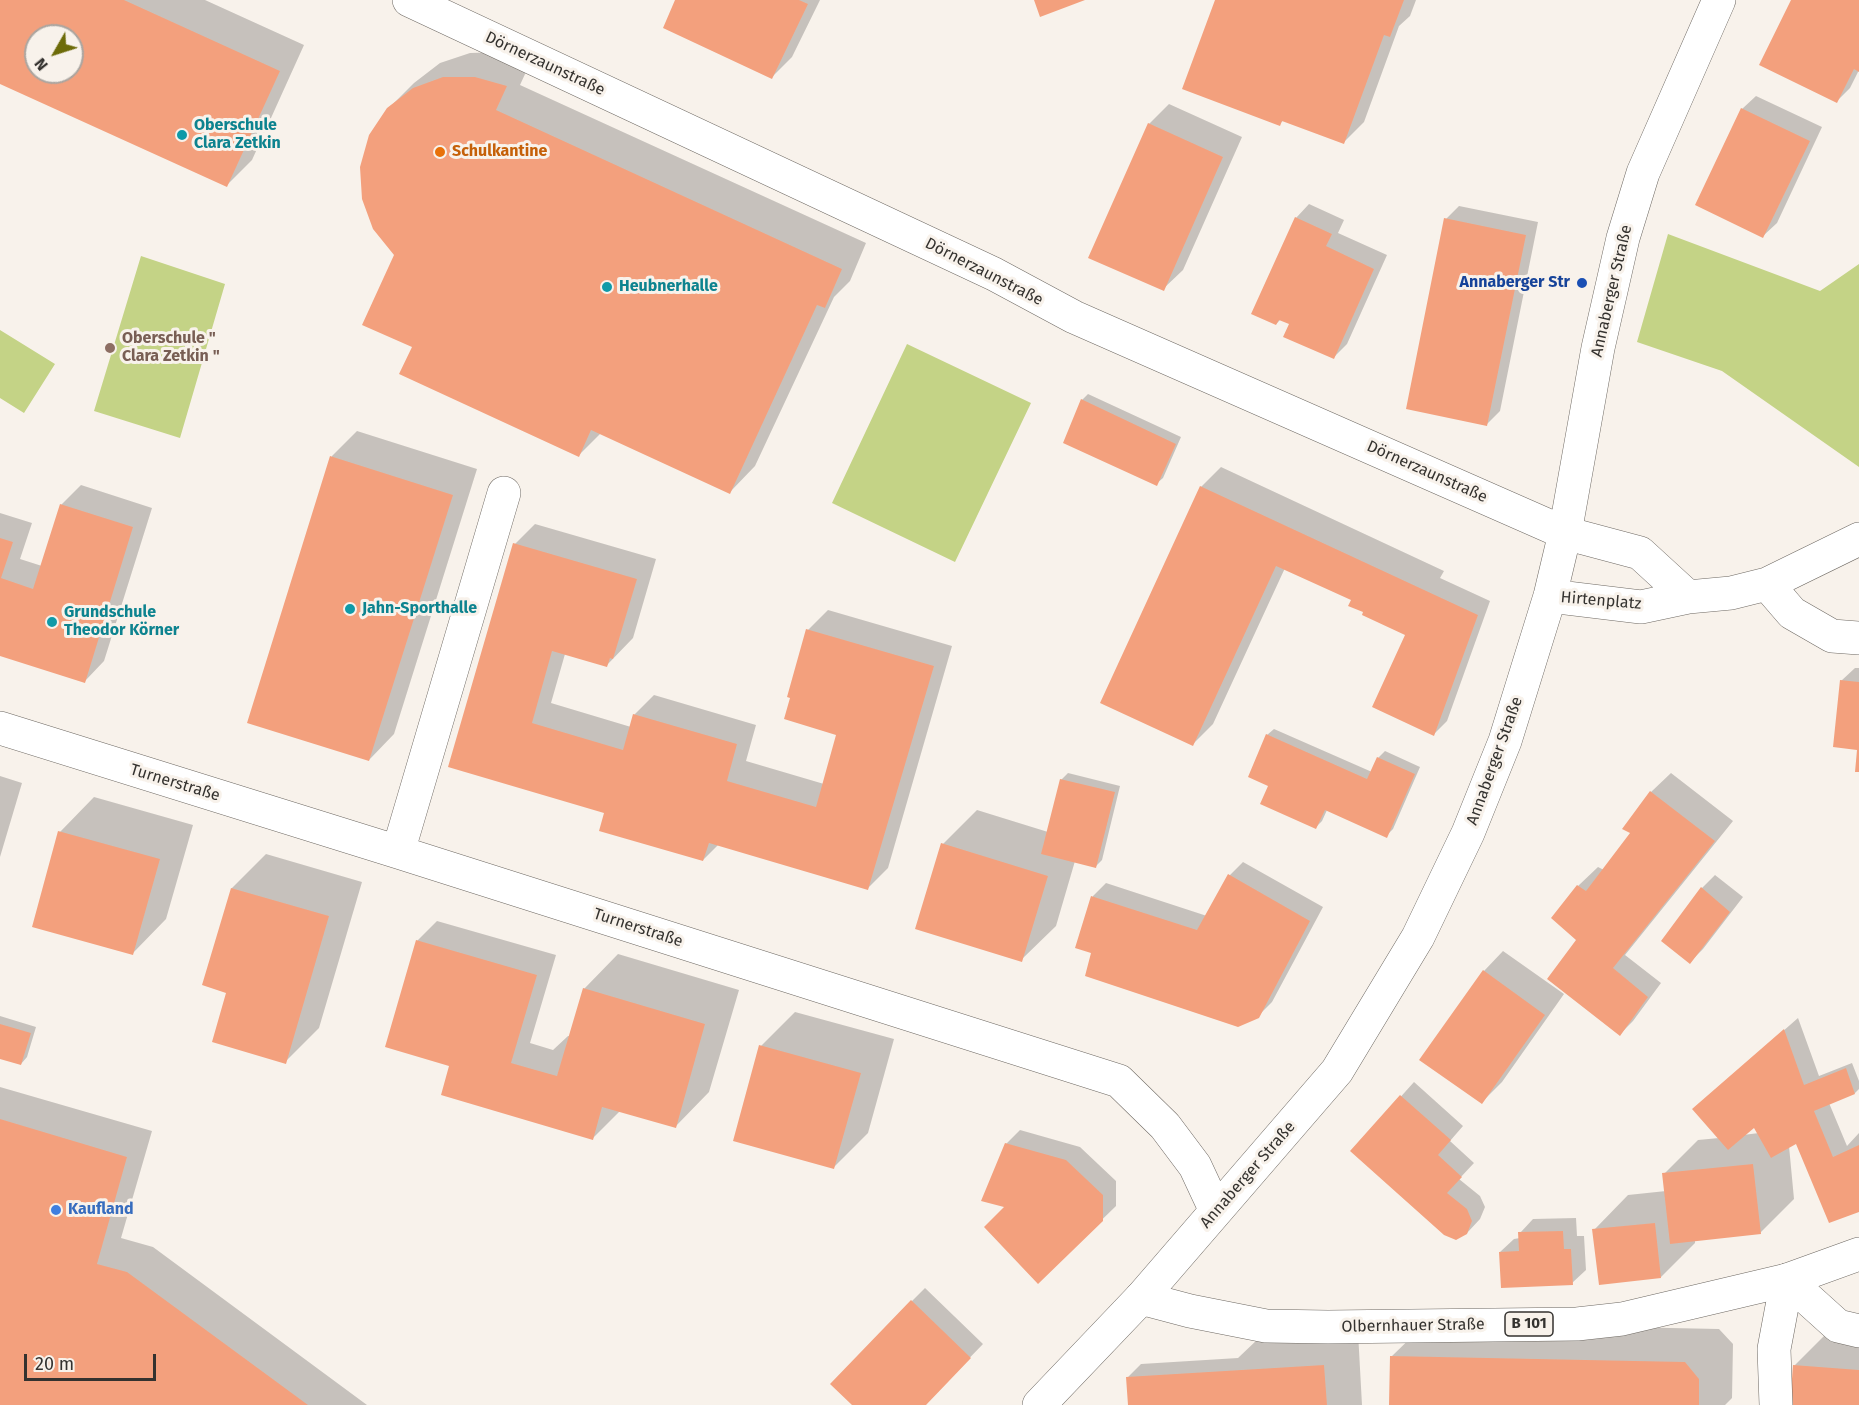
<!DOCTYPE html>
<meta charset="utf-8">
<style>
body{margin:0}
#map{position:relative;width:1859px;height:1405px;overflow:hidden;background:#f8f2eb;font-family:"Fira Sans",sans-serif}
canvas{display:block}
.north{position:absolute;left:24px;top:24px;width:60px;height:60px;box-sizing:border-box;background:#f8f2eb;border:2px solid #aaa5a0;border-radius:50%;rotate:231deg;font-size:16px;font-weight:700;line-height:24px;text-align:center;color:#34322f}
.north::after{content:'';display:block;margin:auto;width:21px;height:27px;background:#6d6b09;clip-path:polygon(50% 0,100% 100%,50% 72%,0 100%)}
.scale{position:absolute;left:24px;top:1354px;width:132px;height:27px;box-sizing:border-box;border:3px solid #34322f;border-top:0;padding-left:8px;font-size:18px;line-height:21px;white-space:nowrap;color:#34322f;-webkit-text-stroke:4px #f8f2eb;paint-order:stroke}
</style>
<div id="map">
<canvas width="1859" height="1405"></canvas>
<div class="north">N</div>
<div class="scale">20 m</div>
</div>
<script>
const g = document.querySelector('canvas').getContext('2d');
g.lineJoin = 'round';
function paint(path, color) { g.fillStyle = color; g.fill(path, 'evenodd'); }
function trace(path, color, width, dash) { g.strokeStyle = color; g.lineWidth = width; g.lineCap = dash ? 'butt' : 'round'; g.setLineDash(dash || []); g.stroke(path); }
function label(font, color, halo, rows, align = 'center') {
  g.font = font + ' "Fira Sans",sans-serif'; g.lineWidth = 6; g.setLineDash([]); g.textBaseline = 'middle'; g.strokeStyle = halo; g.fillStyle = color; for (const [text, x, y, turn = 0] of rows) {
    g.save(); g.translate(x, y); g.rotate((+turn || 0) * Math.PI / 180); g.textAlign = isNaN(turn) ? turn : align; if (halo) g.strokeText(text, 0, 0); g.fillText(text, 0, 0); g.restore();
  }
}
paint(new Path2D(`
 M 1668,234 L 1820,291 L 1859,264 L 1859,467 L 1722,371 L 1637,342 Z
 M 141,256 L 225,284 L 180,438 L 94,411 Z
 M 0,330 L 55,364 L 24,413 L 0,398 Z
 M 907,344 L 1031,403 L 955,562 L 832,503 Z`), '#c4d386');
paint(new Path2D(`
 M 0,0 L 205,0 L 304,45 L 252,160 L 227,185 L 0,82 ZM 36,36 L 72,36 L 72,72 L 36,72 Z
 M 677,0 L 820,0 L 792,57 L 772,77 Z
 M 1216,0 L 1416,0 L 1410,16 L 1399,26 L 1364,122 L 1344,142 L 1284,120 L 1279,124 Z
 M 1792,0 L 1859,0 L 1859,70 L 1850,88 L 1837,101 Z
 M 502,52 L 531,61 L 520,85 L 866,243 L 850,281 L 834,297 L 755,466 L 730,492 L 601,433 L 579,455 L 414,346 L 395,255 L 388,109 L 414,83 L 440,63 L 470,53 Z
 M 1756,96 L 1822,127 L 1777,223 L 1763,236 L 1742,109 Z
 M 1169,104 L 1242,137 L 1183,270 L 1163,289 L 1090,257 L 1149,124 Z
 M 1309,204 L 1344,220 L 1338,233 L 1387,255 L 1347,344 L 1334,357 L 1291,323 L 1281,319 L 1276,324 L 1296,218 Z
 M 1459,206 L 1538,222 L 1500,411 L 1487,424 L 1446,219 Z
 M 1088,394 L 1181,437 L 1163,478 L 1156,484 L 1082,400 Z
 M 357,431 L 477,469 L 394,734 L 369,760 L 249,722 L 332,456 Z
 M 1221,467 L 1444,571 L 1440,578 L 1490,601 L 1447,721 L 1434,734 L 1409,628 L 1365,611 L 1353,600 L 1285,568 L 1213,724 L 1193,744 L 1201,487 Z
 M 81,485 L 152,508 L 104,661 L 85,681 L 0,655 L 0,513 L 32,523 L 20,559 L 42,566 L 61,505 Z
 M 535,524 L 656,559 L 633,638 L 606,666 L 565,654 L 551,703 L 631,727 L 634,715 L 654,695 L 756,725 L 746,761 L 824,784 L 838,734 L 808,630 L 828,610 L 952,646 L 888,868 L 868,888 L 718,845 L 703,860 L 606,812 L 450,766 L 515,544 Z
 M 1855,668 L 1859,668 L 1859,771 L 1859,748 L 1841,681 Z
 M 1274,729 L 1372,772 L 1378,758 L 1385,751 L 1420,767 L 1393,829 L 1386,836 L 1327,810 L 1322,821 L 1316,827 L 1270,785 L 1267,735 Z
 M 1068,773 L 1120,786 L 1102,860 L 1095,867 L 1075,861 L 1056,926 L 1021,960 L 943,844 L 977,810 L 1048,832 L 1061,780 Z
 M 1671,773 L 1733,821 L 1625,955 L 1661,983 L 1633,1021 L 1620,1034 L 1578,941 L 1578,886 L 1598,867 L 1604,870 L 1632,833 L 1651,792 Z
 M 0,776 L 22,783 L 0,857 Z
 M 94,797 L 193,825 L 166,919 L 132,954 L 60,832 Z
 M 266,854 L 362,882 L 319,1028 L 285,1062 L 228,992 L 232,888 Z
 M 1243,862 L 1323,907 L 1272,1002 L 1258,1016 L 1077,947 L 1093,896 L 1106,883 L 1207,916 L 1230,875 Z
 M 1715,875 L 1743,897 L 1703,949 L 1690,962 L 1702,888 Z
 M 437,921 L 556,955 L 530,1043 L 553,1050 L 568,1036 L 570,1036 L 584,989 L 618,954 L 739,990 L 709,1092 L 675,1127 L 620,1111 L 593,1138 L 451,1065 L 417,941 Z
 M 1503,951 L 1564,994 L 1502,1082 L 1482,1102 L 1484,971 Z
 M 795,1012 L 894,1039 L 868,1133 L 834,1167 L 761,1046 Z
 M 0,1016 L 36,1027 L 27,1057 L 21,1064 L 0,1057 Z
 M 1798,1018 L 1819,1076 L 1852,1063 L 1859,1081 L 1859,1089 L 1855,1093 L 1829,1103 L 1847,1146 L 1859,1133 L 1859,1210 L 1796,1142 L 1789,1146 L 1794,1199 L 1760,1233 L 1695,1240 L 1695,1243 L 1661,1277 L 1594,1230 L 1628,1195 L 1666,1191 L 1664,1174 L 1698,1140 L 1719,1138 L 1694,1109 ZM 1755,1125 L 1759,1133 L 1743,1135 Z
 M 1414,1082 L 1463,1126 L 1450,1141 L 1474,1163 L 1459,1179 L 1480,1196 L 1485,1207 L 1480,1219 L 1467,1233 L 1352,1151 Z
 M 0,1087 L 152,1131 L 121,1238 L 153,1247 L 367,1405 L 0,1405 Z
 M 1020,1130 L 1080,1147 L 1116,1181 L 1116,1206 L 1038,1282 L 1007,1206 L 1006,1144 Z
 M 1576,1218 L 1577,1236 L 1584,1236 L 1586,1270 L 1572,1283 L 1500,1252 L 1514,1239 L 1520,1238 L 1520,1233 L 1533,1219 Z
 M 925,1288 L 983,1344 L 924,1405 L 855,1405 L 912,1301 Z
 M 1426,1323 L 1719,1329 L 1733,1344 L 1732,1398 L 1725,1405 L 1391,1405 L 1391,1357 Z
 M 1829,1331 L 1859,1334 L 1859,1405 L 1794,1366 Z
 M 1358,1332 L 1362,1405 L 1129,1405 L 1127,1378 L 1141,1364 L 1238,1358 L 1259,1338 Z`), '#0003');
paint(new Path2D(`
 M 0,0 L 124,0 L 280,71 L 227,187 L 0,84 ZM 36,36 L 72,36 L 72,72 L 36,72 Z
 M 675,0 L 799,0 L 808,4 L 772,79 L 663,28 Z
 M 1034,0 L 1085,0 L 1040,17 Z
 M 1215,0 L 1404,0 L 1390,37 L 1384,35 L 1344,144 L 1282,121 L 1280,126 L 1182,89 Z
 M 1791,0 L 1859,0 L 1859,72 L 1854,69 L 1837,103 L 1759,65 Z
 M 443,77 L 475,77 L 507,86 L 496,110 L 842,269 L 825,308 L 817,305 L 730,494 L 591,430 L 579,457 L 399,374 L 412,347 L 362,325 L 394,255 L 373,229 L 362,199 L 360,167 L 369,135 L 387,108 L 413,88 Z
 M 1741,108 L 1810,141 L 1763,238 L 1695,205 Z
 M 1148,123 L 1223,157 L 1164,291 L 1088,258 Z
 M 1295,217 L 1332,234 L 1326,246 L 1374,269 L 1334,359 L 1283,337 L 1289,324 L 1279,320 L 1276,325 L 1251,314 Z
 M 1444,218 L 1526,235 L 1487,426 L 1406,409 Z
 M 1081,399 L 1176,444 L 1157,486 L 1063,443 Z
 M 330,456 L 453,495 L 369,761 L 247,723 Z
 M 1200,486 L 1478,615 L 1434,736 L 1372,707 L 1405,635 L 1362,615 L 1363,612 L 1348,606 L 1351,600 L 1276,566 L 1193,746 L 1100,703 Z
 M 60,504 L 133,527 L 85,683 L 0,656 L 0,538 L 13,542 L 1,578 L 33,589 Z
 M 513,543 L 637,579 L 613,659 L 610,658 L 607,667 L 552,651 L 532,723 L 623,750 L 633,714 L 737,744 L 727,781 L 816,807 L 836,735 L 784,719 L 790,698 L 787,697 L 806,629 L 934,666 L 868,890 L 709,843 L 703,861 L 599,831 L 604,813 L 448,767 Z
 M 1840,680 L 1859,682 L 1859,772 L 1855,772 L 1857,750 L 1833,747 Z
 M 1266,734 L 1367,779 L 1377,757 L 1415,774 L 1387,838 L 1325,810 L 1316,829 L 1260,804 L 1268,786 L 1248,777 Z
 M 1060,779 L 1115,792 L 1096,868 L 1041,854 Z
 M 1650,791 L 1715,841 L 1613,968 L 1648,997 L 1620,1036 L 1547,979 L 1576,940 L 1551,918 L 1577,885 L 1586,891 L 1630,833 L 1622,829 Z
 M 58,831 L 160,859 L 133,955 L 32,927 Z
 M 941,843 L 1048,876 L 1022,962 L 915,929 Z
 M 1228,874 L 1310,921 L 1259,1018 L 1238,1027 L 1085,976 L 1091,953 L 1075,948 L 1091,896 L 1197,930 Z
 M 1701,887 L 1730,912 L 1690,964 L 1661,941 Z
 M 231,888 L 329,916 L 286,1064 L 212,1042 L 226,993 L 202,985 Z
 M 416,940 L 537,975 L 511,1063 L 532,1069 L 557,1076 L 583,988 L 705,1024 L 676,1128 L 602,1107 L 593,1140 L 441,1095 L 449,1066 L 385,1047 Z
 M 1483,970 L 1545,1015 L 1482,1104 L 1419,1060 Z
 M 0,1024 L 31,1033 L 21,1065 L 0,1059 Z
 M 1784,1029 L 1804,1085 L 1846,1068 L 1855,1094 L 1814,1111 L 1833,1157 L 1859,1145 L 1859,1212 L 1829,1223 L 1796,1144 L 1771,1158 L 1754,1128 L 1728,1150 L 1692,1109 Z
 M 759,1045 L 861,1073 L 834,1169 L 733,1141 Z
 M 1400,1095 L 1451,1140 L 1438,1155 L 1462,1177 L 1447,1193 L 1467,1209 L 1472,1221 L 1467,1234 L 1456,1240 L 1444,1235 L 1350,1151 Z
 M 0,1119 L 127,1157 L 97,1264 L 127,1272 L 308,1405 L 0,1405 Z
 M 1005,1143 L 1066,1160 L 1103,1195 L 1103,1221 L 1038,1284 L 984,1227 L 1004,1207 L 981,1201 Z
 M 1753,1164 L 1761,1234 L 1670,1244 L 1662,1173 Z
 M 1655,1223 L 1661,1278 L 1599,1285 L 1592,1229 Z
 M 1563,1231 L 1564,1249 L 1571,1249 L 1573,1285 L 1501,1288 L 1499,1252 L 1519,1251 L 1518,1232 Z
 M 911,1300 L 971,1358 L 926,1405 L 852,1405 L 830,1384 Z
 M 1390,1356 L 1685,1362 L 1699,1379 L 1699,1405 L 1389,1405 Z
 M 1324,1365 L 1327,1405 L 1128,1405 L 1126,1377 Z
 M 1793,1365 L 1859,1370 L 1859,1405 L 1790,1405 Z`), '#f3a07d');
const minor = new Path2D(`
 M 409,0 L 994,274 L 1074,317 L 1565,533 L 1640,553 L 1688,597
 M 1767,584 L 1792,613 L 1832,636 L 1859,638
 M 1550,596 L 1641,607 L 1688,597 L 1731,593 L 1767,584 L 1859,539
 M 0,728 L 398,852 L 1119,1081 L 1165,1126 L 1195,1166 L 1216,1211
 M 398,852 L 504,493
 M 1787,1280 L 1838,1326 L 1859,1331
 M 1141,1298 L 1337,1071 L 1418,937 L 1468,833 L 1505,741 L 1550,596 L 1565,533 L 1598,348 L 1623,238 L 1643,173 L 1719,0
 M 1776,1405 L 1774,1349 L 1787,1280`);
const major = new Path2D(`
 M 1039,1405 L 1141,1298 L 1190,1311 L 1266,1326 L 1328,1327 L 1577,1324 L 1622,1319 L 1787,1280 L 1859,1254`);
trace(minor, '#6e6963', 34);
trace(major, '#6e6963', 34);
trace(minor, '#fff', 33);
trace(major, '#fff', 33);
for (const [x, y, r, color] of [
 [182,135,6,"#0f9aa8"],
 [440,152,6,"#e8710a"],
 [1582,283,6,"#1a4fb4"],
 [607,287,6,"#0f9aa8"],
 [110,348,6,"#8d6e63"],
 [350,609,6,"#0f9aa8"],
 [52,622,6,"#0f9aa8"],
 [56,1210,6,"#3f7fe0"]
]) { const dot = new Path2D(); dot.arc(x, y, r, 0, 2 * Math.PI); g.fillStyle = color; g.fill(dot); trace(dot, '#f8f2eb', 2); }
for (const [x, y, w] of [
 [1529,1324,48]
]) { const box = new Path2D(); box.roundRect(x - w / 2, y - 12, w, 24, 4.5); g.fillStyle = '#f8f2eb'; g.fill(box); trace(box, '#34322f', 1.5); }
label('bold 15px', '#34322f', null, [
 ["B 101",1529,1324]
]);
label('16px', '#34322f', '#f8f2eb', [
 ["Dörnerzaunstraße",545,64,25],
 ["Dörnerzaunstraße",984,272,27],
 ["Annaberger Straße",1612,291,-77],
 ["Dörnerzaunstraße",1427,472,24],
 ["Hirtenplatz",1601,601,5],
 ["Annaberger Straße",1495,761,-70],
 ["Turnerstraße",175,783,17],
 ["Turnerstraße",638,928,18],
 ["Annaberger Straße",1248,1175,-49],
 ["Olbernhauer Straße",1413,1326,-1]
]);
label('bold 16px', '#0d838f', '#f8f2eb', [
 ["Oberschule",194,126],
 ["Clara Zetkin",194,144],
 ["Heubnerhalle",619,287],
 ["Jahn-Sporthalle",362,609],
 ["Grundschule",64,613],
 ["Theodor Körner",64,631]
], 'left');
label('bold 16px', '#c56008', '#f8f2eb', [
 ["Schulkantine",452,152]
], 'left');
label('bold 16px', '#164399', '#f8f2eb', [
 ["Annaberger Str",1570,283]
], 'right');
label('bold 16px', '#785e54', '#f8f2eb', [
 ["Oberschule \"",122,339],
 ["Clara Zetkin \"",122,357]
], 'left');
label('bold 16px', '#366cbe', '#f8f2eb', [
 ["Kaufland",68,1210]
], 'left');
</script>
